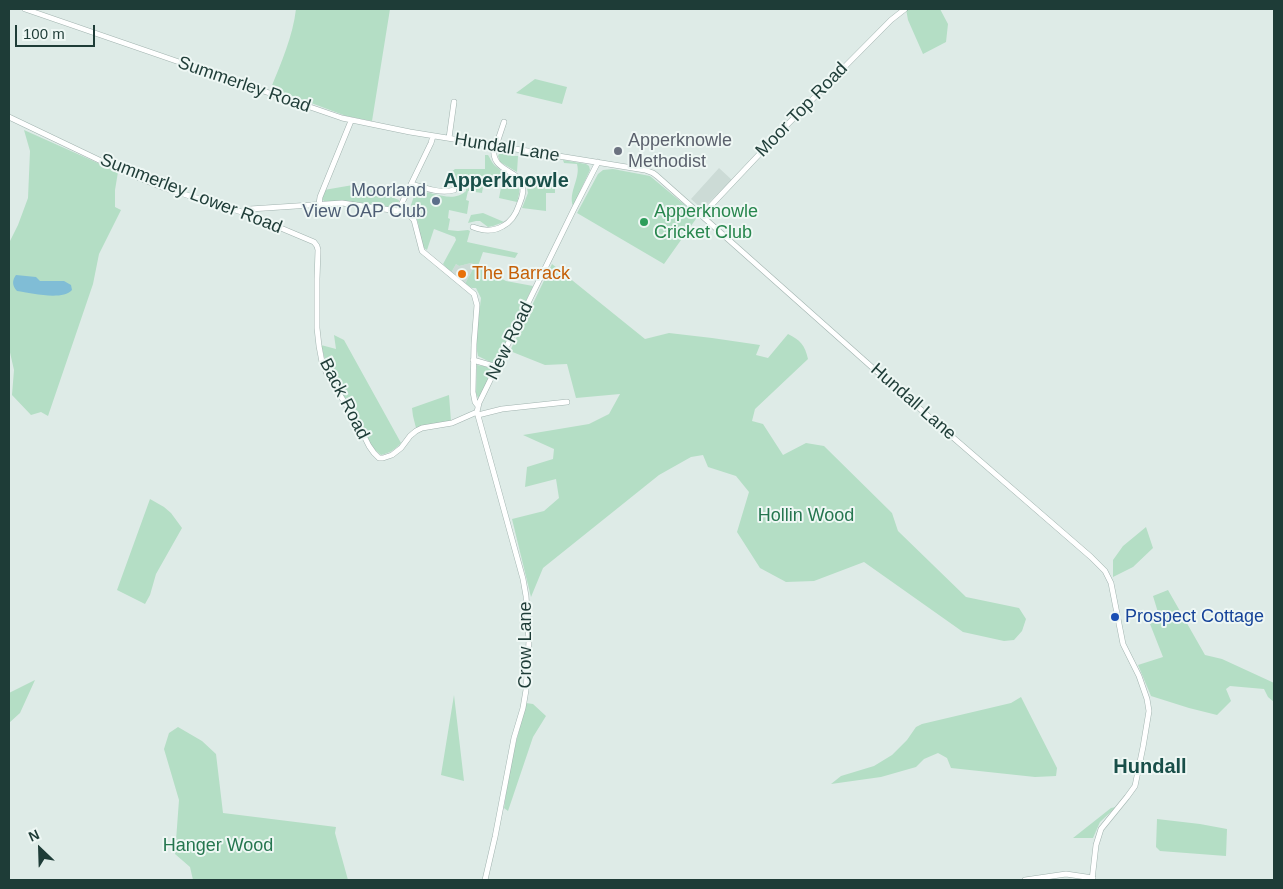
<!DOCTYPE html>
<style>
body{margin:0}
#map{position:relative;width:1283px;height:889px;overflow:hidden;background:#deebe7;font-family:Arial,sans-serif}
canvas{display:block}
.frame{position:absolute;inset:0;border:10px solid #1e3c37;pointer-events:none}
.north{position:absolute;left:15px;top:824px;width:50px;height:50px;-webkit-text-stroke:4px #eef7f4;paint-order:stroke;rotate:336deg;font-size:14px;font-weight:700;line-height:20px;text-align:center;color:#1e3c37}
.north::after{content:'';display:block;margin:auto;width:18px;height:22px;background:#1e3c37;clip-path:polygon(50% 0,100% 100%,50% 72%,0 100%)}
.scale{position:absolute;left:15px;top:25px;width:80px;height:22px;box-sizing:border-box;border:2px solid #1e3c37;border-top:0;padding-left:6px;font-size:15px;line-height:18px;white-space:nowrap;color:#1e3c37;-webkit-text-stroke:4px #eef7f4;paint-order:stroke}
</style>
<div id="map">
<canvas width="1283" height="889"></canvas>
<div class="frame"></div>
<div class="north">N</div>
<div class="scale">100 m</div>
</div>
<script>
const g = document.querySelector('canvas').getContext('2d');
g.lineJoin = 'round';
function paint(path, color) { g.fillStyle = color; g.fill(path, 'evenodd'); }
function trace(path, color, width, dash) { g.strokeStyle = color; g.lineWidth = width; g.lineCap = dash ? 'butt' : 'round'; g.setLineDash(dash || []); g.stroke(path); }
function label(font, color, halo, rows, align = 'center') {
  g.font = font + ' Arial,sans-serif'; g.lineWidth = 4; g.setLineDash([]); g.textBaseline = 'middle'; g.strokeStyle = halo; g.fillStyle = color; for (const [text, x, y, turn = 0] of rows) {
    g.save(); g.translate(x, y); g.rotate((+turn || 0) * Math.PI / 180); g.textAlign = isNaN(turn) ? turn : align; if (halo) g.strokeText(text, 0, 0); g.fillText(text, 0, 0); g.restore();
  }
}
paint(new Path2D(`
 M 719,168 L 732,180 L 702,209 L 691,199 Z
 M 471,263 L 475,265 L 465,284 L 451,273 L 456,264 L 459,266 Z`), '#ccdbd6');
paint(new Path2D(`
 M 296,9 L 390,9 L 372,121 L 346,116 L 271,88 C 281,63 293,36 296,9 Z
 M 906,9 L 940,9 L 948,24 L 946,42 L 923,54 L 908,20 Z
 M 535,79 L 567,87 L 562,104 L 516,93 Z
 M 24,130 L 118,172 L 115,190 L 115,207 L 121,210 L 99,254 L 93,284 L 48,416 L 41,412 L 31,415 L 12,395 L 14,370 L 9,348 L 9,243 L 18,225 L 28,198 L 30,151 Z
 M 501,152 L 514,153 L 514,156 L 518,156 L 517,172 L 500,162 L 498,156 L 499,154 Z
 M 485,155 L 488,155 C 491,160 493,165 498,168 C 512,181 525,178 517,202 L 499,198 L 503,177 L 485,175 L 482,193 L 468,191 L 466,200 L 469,201 L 467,214 L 449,210 L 448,218 L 450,219 L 448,230 L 458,231 L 468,230 L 470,231 L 467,242 L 518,253 L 515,258 L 483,252 L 478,266 L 506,281 L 533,286 L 498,359 L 495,362 L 492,363 L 478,356 L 477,351 L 477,331 L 481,298 L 476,288 L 472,288 L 465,284 L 475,265 L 471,263 L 459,266 L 456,264 L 451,273 L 443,264 L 456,240 L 455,237 L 434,229 L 427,250 C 418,245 421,229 417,220 C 415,216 412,213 409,211 L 415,193 L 417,191 C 433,191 452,204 466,191 L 466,188 L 457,183 L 449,184 L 450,173 L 455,169 L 485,169 Z
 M 563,160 L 586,164 L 589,166 L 590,170 L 573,206 C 568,192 581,178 577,164 L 564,163 Z
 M 613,169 L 650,176 L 698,216 L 664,264 L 577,213 L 598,174 L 603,170 Z
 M 525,179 L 555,179 L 555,193 L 546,193 L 546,211 L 522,208 L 528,193 Z
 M 353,185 L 371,189 L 399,200 L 398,207 L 396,208 L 355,202 L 325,202 L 322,199 L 324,190 Z
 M 483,213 L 504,222 L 493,226 L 488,227 L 480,221 L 476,221 L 468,223 L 471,215 Z
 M 552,264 L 645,339 L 669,333 L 712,338 L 760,345 L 756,355 L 768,358 L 788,334 C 800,340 805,345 808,359 L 755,409 L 752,421 L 763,424 L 783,455 L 806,443 L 824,446 L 892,513 L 898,531 L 966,597 L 1019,608 L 1026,619 L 1022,631 L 1014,640 L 1004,641 L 963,632 L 864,562 L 814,581 L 786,582 L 760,568 L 737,532 L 749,492 L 736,476 L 708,467 L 703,455 L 691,457 L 659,475 L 543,568 L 531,597 L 512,519 L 544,511 L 559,498 L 556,479 L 525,487 L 527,467 L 553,459 L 554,449 L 523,435 L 589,424 L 609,414 L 620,394 L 576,398 L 567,364 L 545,365 L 510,351 Z
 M 334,335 L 344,340 L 401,443 C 395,450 389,453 381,455 L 373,448 L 327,367 L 321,345 L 336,349 Z
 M 477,365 L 489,367 L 491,368 L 491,373 L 480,397 L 478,398 L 476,393 Z
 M 449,395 L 451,421 L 416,428 L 413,416 L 412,408 Z
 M 150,499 L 164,507 L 171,513 L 182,528 L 156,574 L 150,595 L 145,604 L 117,590 Z
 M 1146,527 L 1153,548 L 1133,567 L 1113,577 L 1113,560 L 1123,546 Z
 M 1168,590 L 1205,655 L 1222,659 L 1272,682 L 1274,683 L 1274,702 L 1268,697 L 1264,689 L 1230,686 L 1226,689 L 1231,701 L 1217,715 L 1189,708 L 1151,696 L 1138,665 L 1163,657 L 1150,624 L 1160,619 L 1153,596 Z
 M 35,680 L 20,713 L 9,723 L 9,693 Z
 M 454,695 L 464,781 L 441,775 Z
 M 1021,697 L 1057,768 L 1056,776 L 1035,777 L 951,768 L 947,758 L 938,753 L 924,759 L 916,767 L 881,777 L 831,784 L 841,776 L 874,766 L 892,755 L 907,740 L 916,727 L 922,724 L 1011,703 Z
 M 526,703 L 533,704 L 546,716 L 533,737 L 508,811 L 504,808 L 510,766 Z
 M 178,727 L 202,741 L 216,754 L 223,813 L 336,827 L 335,833 L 348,880 L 193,880 L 190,867 L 175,854 L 179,800 L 164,749 L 169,733 Z
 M 1116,807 L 1100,822 L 1093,838 L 1073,838 L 1111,808 Z
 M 1157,819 L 1200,824 L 1227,829 L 1226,856 L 1160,851 L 1156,847 Z`), '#b4dec5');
paint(new Path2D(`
 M 16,275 L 36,277 L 40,281 L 64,281 L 71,285 L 72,290 C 62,301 31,293 17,291 C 12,286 12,280 16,275 Z`), '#80bdd6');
const minor = new Path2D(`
 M 25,9 L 342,118 L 410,132 L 645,170 L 653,173 L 657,176 L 874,369 L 1091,557 L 1105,571 L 1111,583 L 1123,644 L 1139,676 L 1147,699 L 1149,711 L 1143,747 L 1135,786 L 1127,797 L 1101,829 L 1096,845 L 1092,880
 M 9,117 L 122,171 L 164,188 L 245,213 L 314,242 L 317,246 L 318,250 L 317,279 L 317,328 L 319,346 L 322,362 L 327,374 L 358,424 L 369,446 L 374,453 L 379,458 L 383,458 L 392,455 L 401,448 L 410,436 L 416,431 L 422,428 L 452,423 L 477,412
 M 449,138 L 454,102
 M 496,146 L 504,122
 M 411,184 C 424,188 441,194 454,190
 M 319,204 L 320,197 L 351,121
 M 398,211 L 431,143 L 433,136
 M 245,213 L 250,209 L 342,203 L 398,211 L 407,213 L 414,220 L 422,251 L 474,294 L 477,305 L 474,344 L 473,392 L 475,402 L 478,406
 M 702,215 L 784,128 L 891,20 L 905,9
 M 473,227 C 483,231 493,232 503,226 C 511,222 516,214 519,205 C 537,164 489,180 494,146
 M 473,360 L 497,367
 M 478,415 L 502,409 L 567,402
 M 485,880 L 495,837 L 514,738 L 523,708 L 526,690 L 529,641 L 526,596 L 523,579 L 477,412 L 479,403 L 574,209 L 598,162
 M 1025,880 L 1066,874 L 1093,878`);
trace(minor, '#a1b3af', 6);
trace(minor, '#fff', 5);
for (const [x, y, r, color] of [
 [618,151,5,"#6b7280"],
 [436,201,5,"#5c6f8a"],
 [644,222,5,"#2e9e5b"],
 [462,274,5,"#e8710a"],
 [1115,617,5,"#1a4fb4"]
]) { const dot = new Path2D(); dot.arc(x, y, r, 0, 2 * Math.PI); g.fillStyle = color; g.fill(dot); trace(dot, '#eef7f4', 2); }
label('18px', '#1e3c37', '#eef7f4', [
 ["Summerley Road",244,85,19],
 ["Moor Top Road",802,110,-46],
 ["Hundall Lane",507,148,9],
 ["Summerley Lower Road",191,194,21],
 ["New Road",510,341,-64],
 ["Back Road",344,399,63],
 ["Hundall Lane",913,402,41],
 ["Crow Lane",526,645,-90]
]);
label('18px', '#5b616d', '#eef7f4', [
 ["Apperknowle",628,141],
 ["Methodist",628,162]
], 'left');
label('18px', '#4e5e75', '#eef7f4', [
 ["Moorland",426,191],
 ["View OAP Club",426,212]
], 'right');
label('18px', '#27864d', '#eef7f4', [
 ["Apperknowle",654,212],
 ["Cricket Club",654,233]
], 'left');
label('18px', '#c56008', '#eef7f4', [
 ["The Barrack",472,274]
], 'left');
label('18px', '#25764f', '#eef7f4', [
 ["Hollin Wood",806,516],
 ["Hanger Wood",218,846]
]);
label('18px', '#164399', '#eef7f4', [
 ["Prospect Cottage",1125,617]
], 'left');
label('bold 20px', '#194f49', '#eef7f4', [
 ["Apperknowle",506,181],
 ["Hundall",1150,767]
]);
</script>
